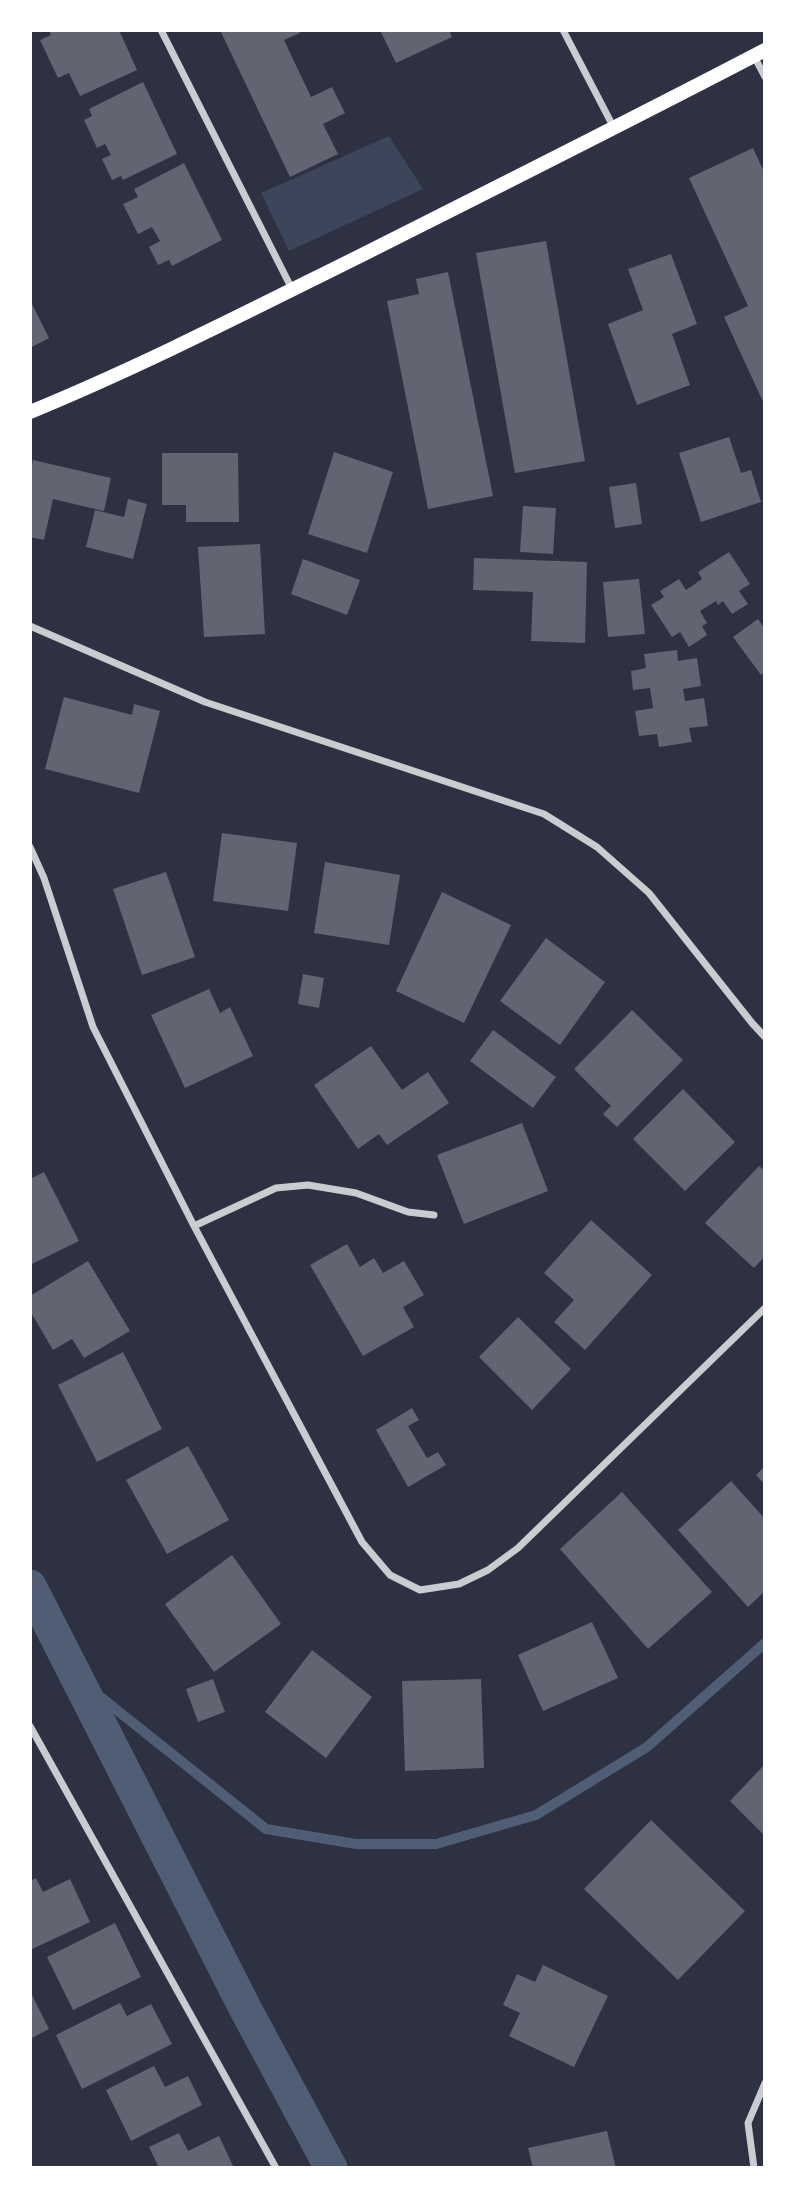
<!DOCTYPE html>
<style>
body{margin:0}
#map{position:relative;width:795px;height:2198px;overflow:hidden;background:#2d3142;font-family:"Roboto Condensed",sans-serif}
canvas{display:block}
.frame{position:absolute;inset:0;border:32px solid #fff;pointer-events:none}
</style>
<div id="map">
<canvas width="795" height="2198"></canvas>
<div class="frame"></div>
</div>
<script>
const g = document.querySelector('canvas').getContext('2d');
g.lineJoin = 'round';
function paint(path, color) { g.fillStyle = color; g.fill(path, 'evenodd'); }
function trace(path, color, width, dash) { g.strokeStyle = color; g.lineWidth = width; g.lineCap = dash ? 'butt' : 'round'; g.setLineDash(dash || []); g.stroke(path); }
paint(new Path2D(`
 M 389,136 L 423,189 L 289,251 L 261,193 Z`), '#3c4559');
trace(new Path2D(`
 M 78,1679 L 266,1829 L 356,1844 L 436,1844 L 536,1815 L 647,1747 L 765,1643`), '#4f5d75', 10);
trace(new Path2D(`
 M 30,1586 L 246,2010 L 331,2168`), '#4f5d75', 33);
paint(new Path2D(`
 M 49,30 L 119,30 L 137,70 L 80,96 L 69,73 L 58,78 L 40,40 L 51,35 Z
 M 220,30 L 298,30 L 300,33 L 284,40 L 311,97 L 332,87 L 345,113 L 323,124 L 338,154 L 290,177 Z
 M 380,30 L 449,30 L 452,37 L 396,63 Z
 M 143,82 L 177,154 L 123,180 L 121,176 L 112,180 L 102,159 L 111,155 L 105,144 L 97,148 L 84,120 L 92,116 L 89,109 Z
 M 753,148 L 765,174 L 765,406 L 724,317 L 748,306 L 689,178 Z
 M 184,163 L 222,240 L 172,266 L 169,260 L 158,265 L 149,247 L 160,241 L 152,227 L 138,234 L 123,204 L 138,197 L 134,189 Z
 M 546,241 L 585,461 L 515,473 L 476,253 Z
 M 671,254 L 697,324 L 672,334 L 690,385 L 637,405 L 608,324 L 643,310 L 628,269 Z
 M 448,272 L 493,496 L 428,509 L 387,301 L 419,294 L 416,279 Z
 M 30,300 L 49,338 L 30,348 Z
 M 729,437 L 741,473 L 751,470 L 761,502 L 701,522 L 679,453 Z
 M 334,452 L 393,472 L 367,553 L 308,534 Z
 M 162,453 L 238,453 L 239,522 L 186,522 L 186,505 L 162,505 Z
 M 33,460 L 111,478 L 104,511 L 53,499 L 44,540 L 30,537 L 30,473 Z
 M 636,483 L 642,524 L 615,528 L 609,487 Z
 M 128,499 L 147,504 L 133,559 L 86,547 L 95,510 L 124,517 Z
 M 523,506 L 556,508 L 553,554 L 520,552 Z
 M 260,544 L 265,634 L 204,637 L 198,547 Z
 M 729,552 L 750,584 L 739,591 L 748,604 L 732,614 L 723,601 L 718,605 L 716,601 L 700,611 L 707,623 L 702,626 L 707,635 L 689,647 L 680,632 L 672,637 L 651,605 L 664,597 L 660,591 L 679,579 L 686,590 L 702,579 L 698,572 Z
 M 474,558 L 587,562 L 585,643 L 531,641 L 533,592 L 473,590 Z
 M 303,559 L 360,580 L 347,615 L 291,594 Z
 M 639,579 L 645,634 L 608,637 L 603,582 Z
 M 758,619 L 765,629 L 765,672 L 761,675 L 733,637 Z
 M 677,650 L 678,661 L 697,658 L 701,686 L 683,689 L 685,701 L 704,698 L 708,726 L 689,728 L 692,742 L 659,747 L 657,734 L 639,736 L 635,711 L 653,708 L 650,688 L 633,690 L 631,671 L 646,668 L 644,654 Z
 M 64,697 L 132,715 L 134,704 L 160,711 L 139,793 L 45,769 Z
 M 222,833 L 297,843 L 288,911 L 213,901 Z
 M 325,862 L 400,875 L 389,945 L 314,933 Z
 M 166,872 L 195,957 L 142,975 L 113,889 Z
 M 442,892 L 511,925 L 464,1023 L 396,991 Z
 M 546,938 L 605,982 L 560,1045 L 500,1001 Z
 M 303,974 L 324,978 L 319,1008 L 298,1004 Z
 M 209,989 L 220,1013 L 230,1007 L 253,1056 L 185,1088 L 151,1015 Z
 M 632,1010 L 683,1060 L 617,1127 L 603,1114 L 611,1106 L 574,1069 Z
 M 493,1030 L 556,1077 L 533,1108 L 470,1061 Z
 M 371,1046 L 402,1090 L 428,1072 L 449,1103 L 387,1145 L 379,1134 L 358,1149 L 314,1085 Z
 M 683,1089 L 735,1142 L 685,1191 L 633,1139 Z
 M 522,1123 L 548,1191 L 464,1224 L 437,1155 Z
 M 759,1166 L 765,1171 L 765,1256 L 754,1268 L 705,1223 Z
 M 44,1172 L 79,1241 L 30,1265 L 30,1179 Z
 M 591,1220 L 652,1275 L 585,1350 L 554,1322 L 574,1300 L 544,1273 Z
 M 347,1244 L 360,1267 L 374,1258 L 383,1273 L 404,1261 L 424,1295 L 403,1307 L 414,1327 L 363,1356 L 310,1265 Z
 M 88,1261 L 130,1331 L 84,1358 L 72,1339 L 53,1350 L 30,1311 L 30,1296 Z
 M 518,1317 L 571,1369 L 532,1410 L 479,1357 Z
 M 123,1352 L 162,1429 L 97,1462 L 58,1385 Z
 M 412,1408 L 419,1420 L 408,1426 L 427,1458 L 438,1452 L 446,1465 L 408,1487 L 376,1430 Z
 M 188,1446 L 229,1520 L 167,1554 L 126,1480 Z
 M 765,1466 L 765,1485 L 756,1475 Z
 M 731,1481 L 765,1519 L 765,1591 L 748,1607 L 678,1530 Z
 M 622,1492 L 712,1592 L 648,1649 L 560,1549 Z
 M 232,1555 L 281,1624 L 214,1672 L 165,1604 Z
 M 592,1622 L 618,1678 L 543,1711 L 518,1655 Z
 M 312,1650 L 372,1697 L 326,1758 L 265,1712 Z
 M 213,1679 L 225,1712 L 198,1722 L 186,1689 Z
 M 481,1679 L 484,1768 L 405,1771 L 402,1681 Z
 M 765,1764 L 765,1836 L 730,1801 Z
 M 651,1820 L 745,1911 L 678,1980 L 584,1889 Z
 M 36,1878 L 43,1892 L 70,1879 L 90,1922 L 30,1950 L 30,1881 Z
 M 115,1923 L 141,1977 L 73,2010 L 47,1957 Z
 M 543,1965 L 608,1996 L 574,2067 L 509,2036 L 520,2013 L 503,2005 L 517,1974 L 535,1982 Z
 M 30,1991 L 49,2029 L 30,2039 Z
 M 120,2003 L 127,2016 L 151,2004 L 172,2044 L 82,2089 L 56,2035 Z
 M 154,2066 L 165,2087 L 188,2076 L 202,2105 L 131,2141 L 106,2090 Z
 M 607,2131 L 616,2168 L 533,2168 L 528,2148 Z
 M 179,2133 L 188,2151 L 219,2136 L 234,2168 L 159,2168 L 149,2147 Z`), '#626471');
trace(new Path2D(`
 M 161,30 L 292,289
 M 563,30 L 614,128
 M 754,56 L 765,77
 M 30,626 L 205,702 L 544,814 L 597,847 L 649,893 L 752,1023 L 765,1037
 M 30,847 L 44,878 L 93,1027 L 194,1226 L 362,1542 L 390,1575 L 420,1590 L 459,1584 L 488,1570 L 518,1548 L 765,1308
 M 194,1226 L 276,1188 L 308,1185 L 356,1193 L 408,1212 L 434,1215
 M 30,1726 L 276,2168
 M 754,2168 L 748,2123 L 765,2083`), '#caccd0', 7);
trace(new Path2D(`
 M 30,412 C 142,366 251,310 360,256 C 495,188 631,120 765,50`), '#fff', 14);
</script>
